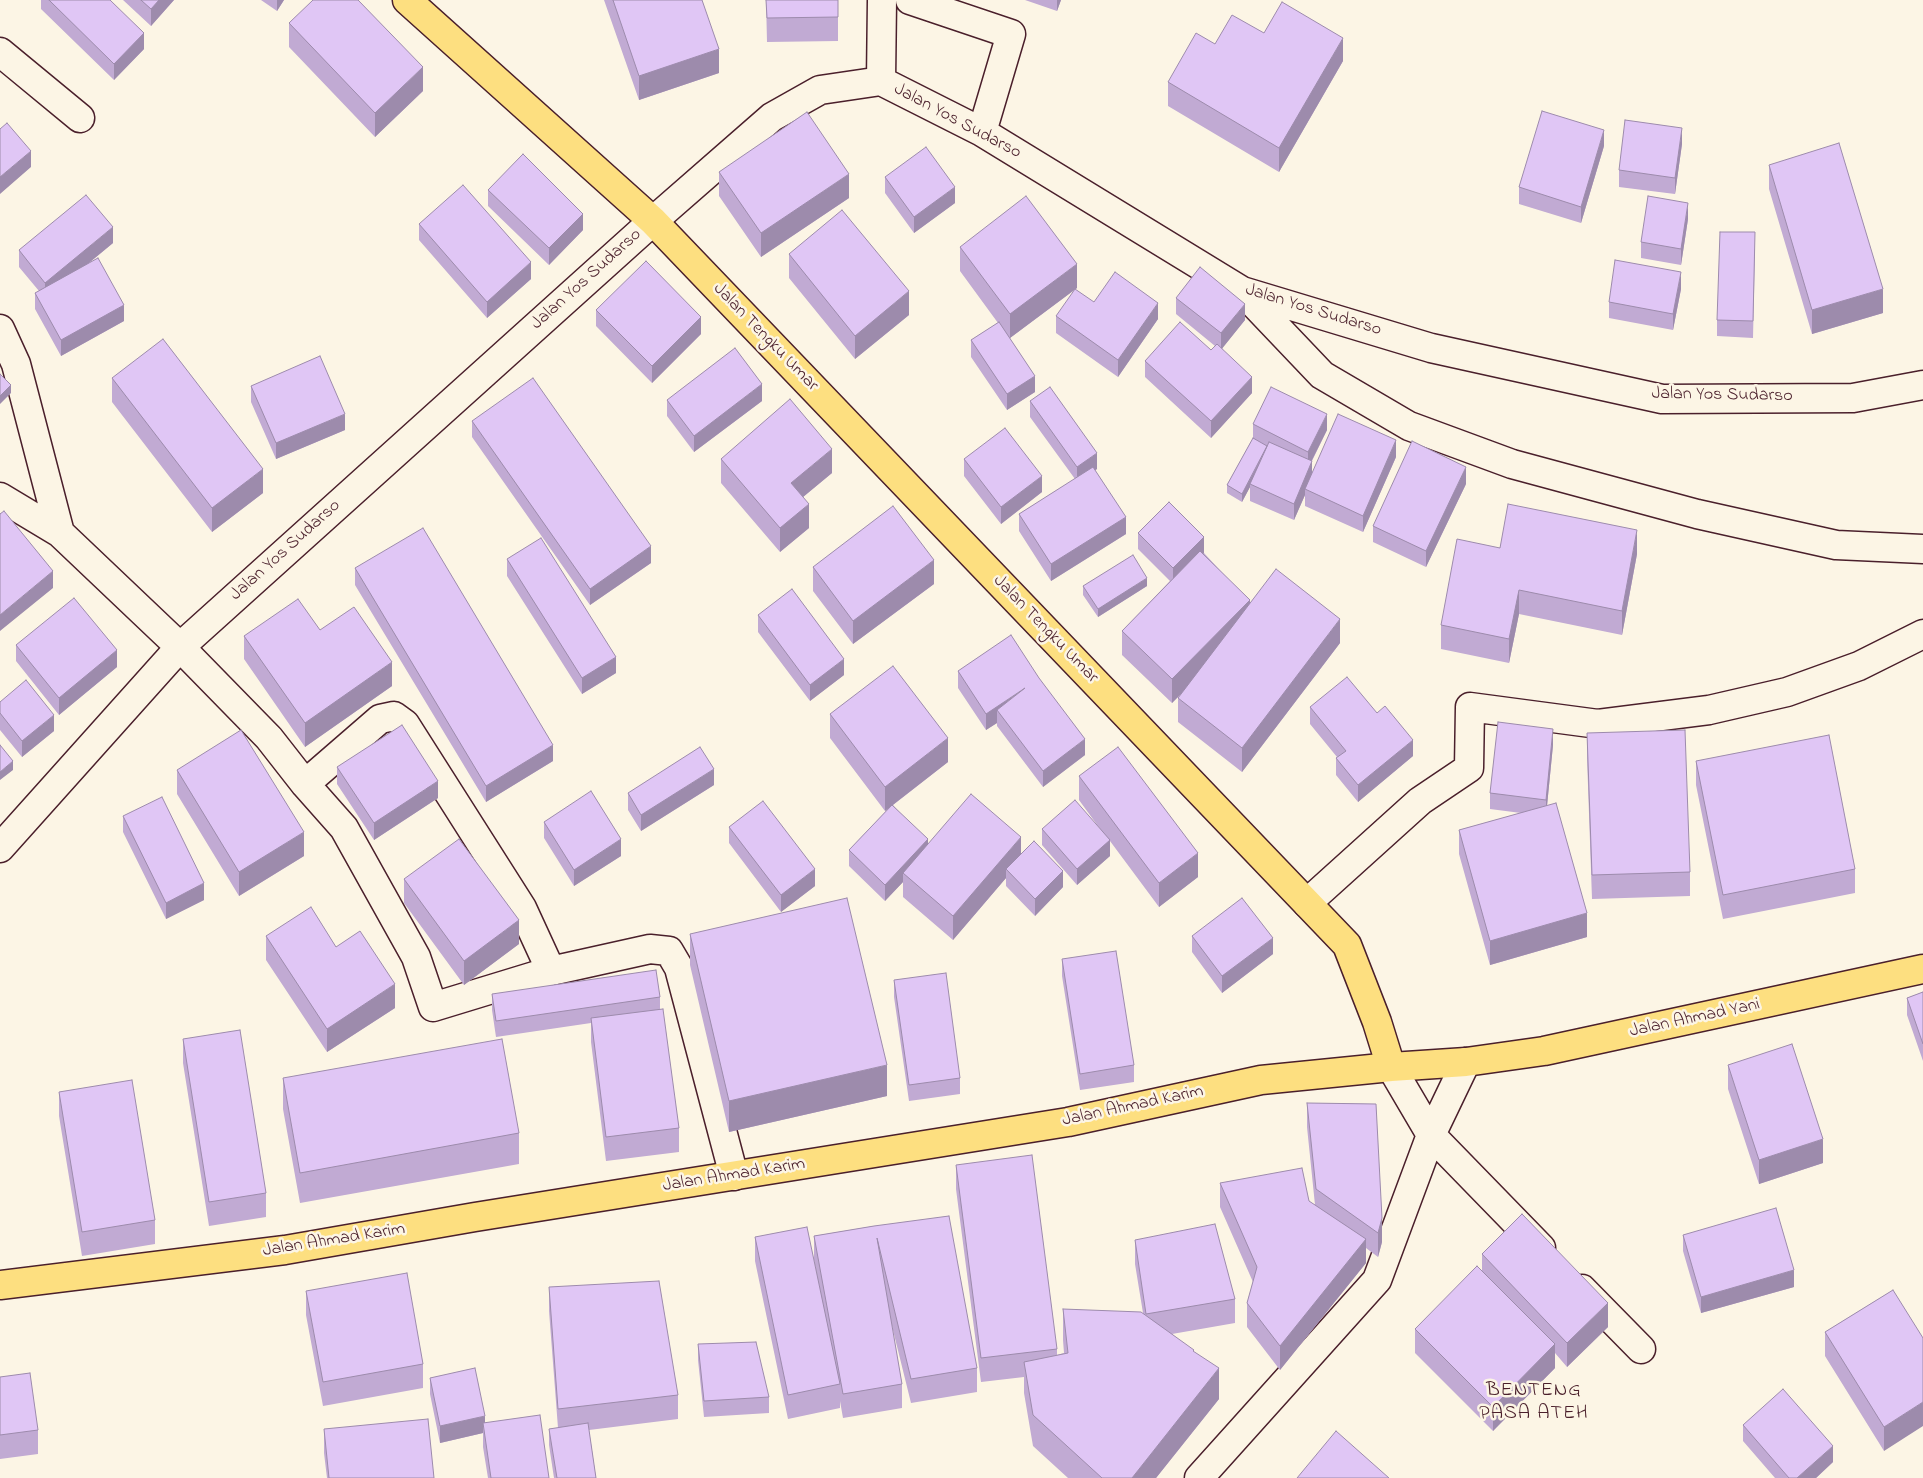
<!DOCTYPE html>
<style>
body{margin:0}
canvas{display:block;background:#fcf5e5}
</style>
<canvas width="1923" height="1478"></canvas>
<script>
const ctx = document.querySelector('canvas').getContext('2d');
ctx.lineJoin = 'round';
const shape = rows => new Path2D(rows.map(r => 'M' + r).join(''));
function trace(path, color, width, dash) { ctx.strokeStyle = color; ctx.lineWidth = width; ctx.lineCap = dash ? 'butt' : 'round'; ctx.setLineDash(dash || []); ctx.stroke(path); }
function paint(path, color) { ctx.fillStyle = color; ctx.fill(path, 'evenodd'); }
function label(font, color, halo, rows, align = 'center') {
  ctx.font = font + ' "Indie Flower",sans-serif'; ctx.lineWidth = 5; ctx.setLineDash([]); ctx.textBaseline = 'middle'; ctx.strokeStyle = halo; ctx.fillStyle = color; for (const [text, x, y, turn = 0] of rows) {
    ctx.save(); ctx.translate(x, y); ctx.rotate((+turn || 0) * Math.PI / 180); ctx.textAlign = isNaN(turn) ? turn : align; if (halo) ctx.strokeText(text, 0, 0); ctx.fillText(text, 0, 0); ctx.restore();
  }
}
const minor = shape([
 [910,0,1011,34,982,132],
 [0,52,80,118],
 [881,81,882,0],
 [1243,292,1322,375,1409,426,1512,464,1697,514,1836,545,1923,549],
 [0,329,16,364,60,533,180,647,269,738,305,784,344,828,416,957,433,1007,551,971,650,949,669,951,679,968,734,1176],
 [0,497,60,533],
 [305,784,380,719,394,716,405,724,522,908,551,971],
 [0,848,180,647,653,221,772,117,820,90,881,81,982,132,1242,291,1431,348,1662,399,1853,398,1923,385],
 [1307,903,1420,801,1469,768,1470,707,1598,724,1709,710,1787,692,1859,666,1923,634],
 [1391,1067,1431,1135,1541,1248],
 [1582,1289,1641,1349],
 [1199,1478,1377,1280,1431,1135,1466,1062]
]);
const major = shape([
 [407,0,653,221,1347,945,1377,1022,1391,1067],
 [0,1285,285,1250,475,1217,1068,1122,1261,1080,1391,1067,1466,1062,1544,1051,1923,969]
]);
const wall = shape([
 [41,0,110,0,144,49,114,80,41,9],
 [123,0,174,0,151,26],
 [261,0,284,0,277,11],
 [604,0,702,0,719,73,639,100],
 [766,0,838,0,838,41,767,42],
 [1025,0,1061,0,1057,11],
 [289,23,423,91,375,137,289,47],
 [1264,33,1343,61,1279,172,1168,106,1168,82,1215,44],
 [1682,144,1675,194,1619,187,1619,170],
 [1604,146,1581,223,1519,204,1519,187],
 [1769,165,1883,313,1812,334,1769,189],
 [719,172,849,198,761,257,719,196],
 [885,177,955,203,914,233,885,193],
 [488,190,583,230,549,265,488,206],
 [1688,219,1681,265,1641,258,1641,242],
 [419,224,531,279,487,318,419,240],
 [113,243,89,263,124,321,61,356,35,309,35,293,39,291,19,267,19,250],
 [960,247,1077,288,1010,338,1035,392,1007,410,971,357,971,340,998,323,960,271],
 [1755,249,1753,338,1717,336,1717,320],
 [789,254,909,315,855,359,789,278],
 [1681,289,1673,330,1609,318,1609,302],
 [1176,298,1245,320,1222,348,1252,393,1211,438,1145,377,1145,361,1211,350,1215,346,1176,314],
 [1094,302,1158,319,1118,377,1056,333,1056,316],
 [596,310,701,334,652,383,596,326],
 [112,378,263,493,212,532,112,402],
 [251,386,345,430,276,459,251,402],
 [667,400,762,401,694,452,667,416],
 [1030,401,1097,469,1095,470,1126,534,1051,581,1019,531,1019,514,1075,479,1030,417],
 [472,421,651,563,590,605,472,437],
 [1253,424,1327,430,1312,461,1312,472,1396,457,1363,532,1305,506,1305,495,1294,520,1250,501,1250,487,1242,502,1227,493,1227,485,1253,438],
 [721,459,832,473,803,497,809,528,780,552,721,483],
 [964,459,1042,492,1001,524,964,476],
 [1466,484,1426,567,1373,542,1373,526],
 [1138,533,1204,553,1250,603,1340,643,1242,772,1178,722,1178,698,1184,691,1172,703,1122,655,1122,631,1170,581,1138,549],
 [1500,548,1637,554,1622,635,1519,614,1509,663,1441,649,1441,625],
 [507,559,616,673,582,694,507,576],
 [813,567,934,584,853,644,813,591],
 [355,568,553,761,486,802,355,585],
 [1083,586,1147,586,1098,617,1083,595],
 [758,615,844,675,810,701,758,632],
 [320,630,392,686,305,747,244,659,244,636],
 [16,645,117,667,59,715,16,661],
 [958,671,1085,755,1043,787,997,726,997,723,986,730,958,688],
 [0,702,54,731,22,757,0,730],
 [1310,707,1413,756,1358,802,1336,775,1336,758,1337,757,1310,724],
 [830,714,948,762,893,805,928,844,1021,855,1063,887,1035,916,1006,886,1006,878,953,940,903,897,903,882,885,901,849,866,849,850,890,807,885,811,830,738],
 [1587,733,1690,872,1690,896,1592,899,1587,757],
 [1553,745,1547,806,1587,937,1490,965,1459,854,1459,830,1521,813,1490,809,1490,793],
 [1696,761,1855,869,1855,893,1723,919,1696,785],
 [337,767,438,798,374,840,337,784],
 [177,770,304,856,239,896,177,794],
 [1079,776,1198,877,1159,907,1110,841,1110,856,1077,885,1042,845,1042,829,1103,833,1079,800],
 [714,785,641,831,628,810,628,793],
 [123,816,204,900,166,919,123,832],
 [544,822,621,856,574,886,544,838],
 [729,827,815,886,781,912,729,843],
 [404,879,519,944,464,985,404,903],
 [690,934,887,1096,729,1132,690,965],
 [266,936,336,947,395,1008,327,1052,266,960],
 [1192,936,1273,954,1222,993,1192,952],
 [1062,959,1134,1065,1134,1082,1080,1090,1062,976],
 [894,980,960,1078,960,1094,909,1101,894,997],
 [1923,992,1923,1061,1907,1015,1907,998],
 [492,994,660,997,660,1010,679,1128,679,1152,606,1161,591,1042,591,1023,496,1037,492,1010],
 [183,1039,266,1193,266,1217,209,1226,183,1063],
 [1728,1065,1823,1163,1759,1184,1728,1089],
 [283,1078,519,1133,519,1164,300,1203,283,1109],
 [59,1092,155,1220,155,1244,82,1256,59,1116],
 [1307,1103,1376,1104,1382,1242,1378,1257,1366,1248,1366,1263,1280,1370,1247,1327,1247,1303,1253,1282,1220,1207,1220,1183,1309,1201,1315,1205,1307,1127],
 [956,1165,1057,1349,1057,1355,1064,1353,1063,1340,1063,1309,1143,1313,1135,1264,1135,1240,1235,1299,1235,1323,1172,1334,1194,1352,1219,1399,1156,1478,1068,1478,1033,1446,1024,1393,1024,1377,981,1382,956,1189],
 [874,1226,977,1368,977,1392,911,1403,890,1318,902,1384,902,1408,843,1418,840,1401,840,1408,788,1419,755,1261,755,1237,817,1276,814,1260,814,1236],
 [1683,1235,1794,1287,1701,1313,1683,1251],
 [1482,1254,1608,1327,1567,1367,1555,1353,1555,1368,1493,1431,1415,1353,1415,1329,1482,1271],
 [549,1287,678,1395,678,1419,589,1430,596,1478,554,1478,549,1445,549,1429,558,1428,549,1311],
 [1893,1290,1884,1451,1825,1356,1825,1332],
 [306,1291,423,1364,423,1388,323,1406,306,1315],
 [698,1344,769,1397,769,1413,704,1417,698,1360],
 [0,1377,38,1430,38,1454,0,1459],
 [430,1378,485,1423,549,1478,488,1478,483,1447,483,1433,440,1443,430,1394],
 [1743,1425,1833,1462,1816,1478,1775,1478,1743,1441],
 [324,1429,434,1478,327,1478,324,1453]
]);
const shadedWall = shape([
 [159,0,174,0,151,26,151,9],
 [277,0,284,0,277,11],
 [1057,0,1061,0,1057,11],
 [144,33,144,49,114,80,114,64],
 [1343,38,1343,61,1279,172,1279,148],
 [719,49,719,73,639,100,639,76],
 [423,67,423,91,375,137,375,113],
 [1682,128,1682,144,1675,194,1675,178],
 [1604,130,1604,146,1581,223,1581,207],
 [31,151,31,167,0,194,0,177],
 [849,174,849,198,761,257,761,233],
 [955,187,955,203,914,233,914,217],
 [1688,203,1688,219,1681,265,1681,249],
 [583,214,583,230,549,265,549,248],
 [113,227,113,243,45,299,45,283],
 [531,262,531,279,487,318,487,302],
 [1077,264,1077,288,1010,338,1010,314],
 [1681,272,1681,289,1673,330,1673,314],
 [1883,289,1883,313,1812,334,1812,310],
 [909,291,909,315,855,359,855,336],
 [1158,303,1158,319,1118,377,1118,360],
 [1245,304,1245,320,1221,350,1221,333],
 [124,305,124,321,61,356,61,340],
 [701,317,701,334,652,383,652,366],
 [1035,376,1035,392,1007,410,1007,394],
 [1252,377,1252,393,1211,438,1211,421],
 [762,384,762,401,694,452,694,436],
 [11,385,11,393,0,404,0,396],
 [345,414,345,430,276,459,276,443],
 [1327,414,1327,430,1308,468,1308,452],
 [1396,440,1396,457,1363,532,1363,516],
 [1268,446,1250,484,1250,487,1242,502,1242,494],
 [832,449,832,473,791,507,791,483],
 [1097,453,1097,469,1077,483,1077,467],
 [1312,461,1312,477,1305,489,1305,495,1294,520,1294,504],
 [1466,467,1466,484,1426,567,1426,551],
 [263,469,263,493,212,532,212,508],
 [1042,476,1042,492,1001,524,1001,507],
 [809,504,809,528,780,552,780,528],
 [1126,517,1126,534,1051,581,1051,564],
 [1637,530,1637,554,1622,635,1622,611],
 [1204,537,1204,553,1173,584,1173,568],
 [651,546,651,563,590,605,590,589],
 [934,560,934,584,853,644,853,621],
 [53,571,53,588,0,631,0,615],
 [1147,578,1147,586,1098,617,1098,609],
 [1519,590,1519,614,1509,663,1509,639],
 [1250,600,1250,624,1172,703,1172,679],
 [1340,619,1340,643,1242,772,1242,748],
 [117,650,117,667,59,715,59,698],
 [616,657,616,673,582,694,582,678],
 [844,659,844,675,810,701,810,685],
 [392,662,392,686,305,747,305,723],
 [1025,688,997,710,997,723,986,730,986,714],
 [54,715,54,731,22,757,22,741],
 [1553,729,1553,745,1546,816,1546,800],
 [948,738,948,762,885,811,885,787],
 [1085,739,1085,755,1043,787,1043,771],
 [1413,740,1413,756,1358,802,1358,785],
 [553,745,553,761,486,802,486,786],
 [13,761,13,770,0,780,0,772],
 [714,769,714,785,641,831,641,815],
 [438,781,438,798,374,840,374,823],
 [304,832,304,856,239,896,239,872],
 [1021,837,1021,861,1006,869,1006,878,953,940,953,916],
 [621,839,621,856,574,886,574,870],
 [928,839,928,855,903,873,903,882,885,901,885,885],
 [1110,840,1110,856,1077,885,1077,869],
 [1198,853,1198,877,1159,907,1159,883],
 [815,869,815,886,781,912,781,895],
 [1063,871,1063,887,1035,916,1035,899],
 [204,883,204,900,166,919,166,903],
 [1587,913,1587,937,1490,965,1490,941],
 [519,920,519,944,464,985,464,961],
 [1273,938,1273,954,1222,993,1222,976],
 [395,984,395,1008,327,1052,327,1029],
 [887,1065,887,1096,729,1132,729,1101],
 [1823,1139,1823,1163,1759,1184,1759,1160],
 [1382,1218,1382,1242,1378,1257,1378,1233],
 [1366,1239,1366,1263,1280,1370,1280,1346],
 [1794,1270,1794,1287,1701,1313,1701,1297],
 [1608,1303,1608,1327,1567,1367,1567,1343],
 [1555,1344,1555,1368,1493,1431,1493,1407],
 [1219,1368,1219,1399,1156,1478,1132,1478],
 [1923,1402,1923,1426,1884,1451,1884,1427],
 [485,1416,485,1433,483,1423,483,1433,440,1443,440,1426],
 [1833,1446,1833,1462,1816,1478,1797,1478]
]);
const building = shape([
 [49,0,110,0,144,33,114,64,49,0],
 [141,0,159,0,151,9,141,0],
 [313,0,358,0,423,67,375,113,289,23,313,0],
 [613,0,702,0,719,49,639,76,613,0],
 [766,0,838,0,838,17,767,18,766,0],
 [1282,2,1343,38,1279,148,1168,82,1196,33,1215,44,1232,15,1264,33,1282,2],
 [1542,111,1604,130,1581,207,1519,187,1542,111],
 [807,112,849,174,761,233,719,172,807,112],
 [1625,120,1682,128,1675,178,1619,170,1625,120],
 [7,123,31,151,0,177,0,129,7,123],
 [1839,143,1883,289,1812,310,1769,165,1839,143],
 [926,147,955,187,914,217,885,177,926,147],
 [523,154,583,214,549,248,488,190,523,154],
 [463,185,531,262,487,302,419,224,463,185],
 [86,195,113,227,45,283,19,250,86,195],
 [1026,196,1077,264,1010,314,960,247,1026,196],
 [1648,196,1688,203,1681,249,1641,242,1648,196],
 [842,210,909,291,855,336,789,254,842,210],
 [1720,232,1755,232,1753,321,1717,320,1720,232],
 [98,258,124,305,61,340,35,293,98,258],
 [1615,260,1681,272,1673,314,1609,302,1615,260],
 [646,261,701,317,652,366,596,310,646,261],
 [1200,267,1245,304,1221,333,1176,298,1200,267],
 [1115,272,1158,303,1118,360,1056,316,1075,289,1094,302,1115,272],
 [999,322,1035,376,1007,394,971,340,999,322],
 [1180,322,1211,350,1217,344,1252,377,1211,421,1145,361,1180,322],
 [163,339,263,469,212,508,112,378,163,339],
 [735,348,762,384,694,436,667,400,735,348],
 [320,356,345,414,276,443,251,386,320,356],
 [0,374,11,385,0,396,0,374],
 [533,378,651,546,590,589,472,421,533,378],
 [1050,387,1097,453,1077,467,1030,401,1050,387],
 [1271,387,1327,414,1308,452,1253,424,1271,387],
 [790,399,832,449,791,483,809,504,780,528,721,459,790,399],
 [1338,414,1396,440,1363,516,1305,489,1338,414],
 [1005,428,1042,476,1001,507,964,459,1005,428],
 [1253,438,1267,446,1242,494,1227,485,1253,438],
 [1412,441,1466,467,1426,551,1373,526,1412,441],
 [1269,442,1312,461,1294,504,1250,484,1269,442],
 [1093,467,1126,517,1051,564,1019,514,1093,467],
 [1169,502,1204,537,1173,568,1138,533,1169,502],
 [1508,504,1637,530,1622,611,1519,590,1509,639,1441,625,1457,539,1500,548,1508,504],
 [893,506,934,560,853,621,813,567,893,506],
 [4,511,53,571,0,615,0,514,4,511],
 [423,528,553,745,486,786,355,568,423,528],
 [541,538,616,657,582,678,507,559,541,538],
 [1200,551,1250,600,1172,679,1122,631,1200,551],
 [1133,555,1147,578,1098,609,1083,586,1133,555],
 [1276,569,1340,619,1242,748,1178,698,1276,569],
 [792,589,844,659,810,685,758,615,792,589],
 [74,598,117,650,59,698,16,645,74,598],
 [298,599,320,630,354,607,392,662,305,723,244,636,298,599],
 [1011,635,1039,678,1085,739,1043,771,997,710,1025,688,986,714,958,671,1011,635],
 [893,666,948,738,885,787,830,714,893,666],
 [1347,677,1377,713,1385,706,1413,740,1358,785,1336,758,1346,751,1310,707,1347,677],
 [26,680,54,715,22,741,0,713,0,702,26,680],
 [1498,722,1553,729,1546,800,1490,793,1498,722],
 [402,725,438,781,374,823,337,767,402,725],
 [241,730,304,832,239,872,177,770,241,730],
 [1685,730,1690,872,1592,875,1587,733,1685,730],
 [1829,735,1855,869,1723,895,1696,761,1829,735],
 [0,745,13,761,0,772,0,745],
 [700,747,714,769,641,815,628,793,700,747],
 [1118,747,1198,853,1159,883,1079,776,1118,747],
 [591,791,621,839,574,870,544,822,591,791],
 [971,794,1021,837,953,916,903,873,971,794],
 [162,797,204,883,166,903,123,816,162,797],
 [1075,800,1110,840,1077,869,1042,829,1075,800],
 [763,801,815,869,781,895,729,827,763,801],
 [1556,803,1587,913,1490,941,1459,830,1556,803],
 [892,805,928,839,885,885,849,850,892,805],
 [459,839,519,920,464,961,404,879,459,839],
 [1034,841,1063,871,1035,899,1006,869,1034,841],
 [847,898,887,1065,729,1101,690,934,847,898],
 [1242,898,1273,938,1222,976,1192,936,1242,898],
 [311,907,336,947,360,931,395,984,327,1029,266,936,311,907],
 [1116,951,1134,1065,1080,1074,1062,959,1116,951],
 [656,970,660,997,496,1021,492,994,656,970],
 [946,973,960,1078,909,1085,894,980,946,973],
 [1923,992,1923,1044,1907,998,1923,992],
 [663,1009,679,1128,606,1137,591,1018,663,1009],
 [240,1030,266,1193,209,1202,183,1039,240,1030],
 [502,1039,519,1133,300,1173,283,1078,502,1039],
 [1792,1044,1823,1139,1759,1160,1728,1065,1792,1044],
 [132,1080,155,1220,82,1232,59,1092,132,1080],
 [1307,1103,1376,1104,1382,1218,1378,1233,1316,1189,1307,1103],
 [1032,1155,1057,1349,981,1358,956,1165,1032,1155],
 [1302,1168,1309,1201,1366,1239,1280,1346,1247,1303,1257,1267,1220,1183,1302,1168],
 [1776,1208,1794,1270,1701,1297,1683,1235,1776,1208],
 [1522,1214,1608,1303,1567,1343,1482,1254,1522,1214],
 [949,1216,977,1368,911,1379,877,1238,902,1384,843,1394,814,1236,874,1226,949,1216],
 [1215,1224,1235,1299,1146,1314,1135,1240,1215,1224],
 [807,1227,840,1384,788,1395,755,1237,807,1227],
 [1477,1266,1555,1344,1493,1407,1415,1329,1477,1266],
 [407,1273,423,1364,323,1382,306,1291,407,1273],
 [659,1281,678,1395,558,1409,549,1287,659,1281],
 [1893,1290,1923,1338,1923,1402,1884,1427,1825,1332,1893,1290],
 [1063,1309,1141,1312,1194,1350,1193,1351,1219,1368,1132,1478,1102,1478,1033,1415,1024,1362,1068,1353,1063,1309],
 [756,1342,769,1397,704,1401,698,1344,756,1342],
 [475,1368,485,1416,440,1426,430,1378,475,1368],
 [30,1373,38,1430,0,1435,0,1377,30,1373],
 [1783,1389,1833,1446,1797,1478,1789,1478,1743,1425,1783,1389],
 [540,1415,549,1478,491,1478,483,1423,540,1415],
 [428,1419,434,1478,329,1478,324,1429,428,1419],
 [588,1423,596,1478,557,1478,549,1429,588,1423],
 [1336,1431,1389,1478,1297,1478,1336,1431]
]);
const streetNames = [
 ["Jalan Yos Sudarso",957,122,28],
 ["Jalan Yos Sudarso",587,280,-42],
 ["Jalan Yos Sudarso",1313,311,17],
 ["Jalan Tengku Umar",765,338,46],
 ["Jalan Yos Sudarso",1722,396,1],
 ["Jalan Yos Sudarso",286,551,-42],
 ["Jalan Tengku Umar",1045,630,46],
 ["Jalan Ahmad Yani",1695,1019,-12],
 ["Jalan Ahmad Karim",1133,1107,-12],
 ["Jalan Ahmad Karim",734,1176,-9],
 ["Jalan Ahmad Karim",334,1241,-9]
];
const quarterNames = [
 ["BENTENG",1534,1392],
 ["PASA ATEH",1534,1415]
];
trace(minor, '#4a1f2b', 31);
trace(major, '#4a1f2b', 31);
trace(minor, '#fcf5e5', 28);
trace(major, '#fddf80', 28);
paint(wall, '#c1aad3');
paint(shadedWall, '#9d8bac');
paint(building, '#e0c6f5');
trace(building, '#9d8bac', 1);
label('18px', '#4a1f2b', '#fcf5e5', streetNames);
ctx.letterSpacing = '1px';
label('20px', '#4a1f2b', '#fcf5e5', quarterNames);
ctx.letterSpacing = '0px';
</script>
